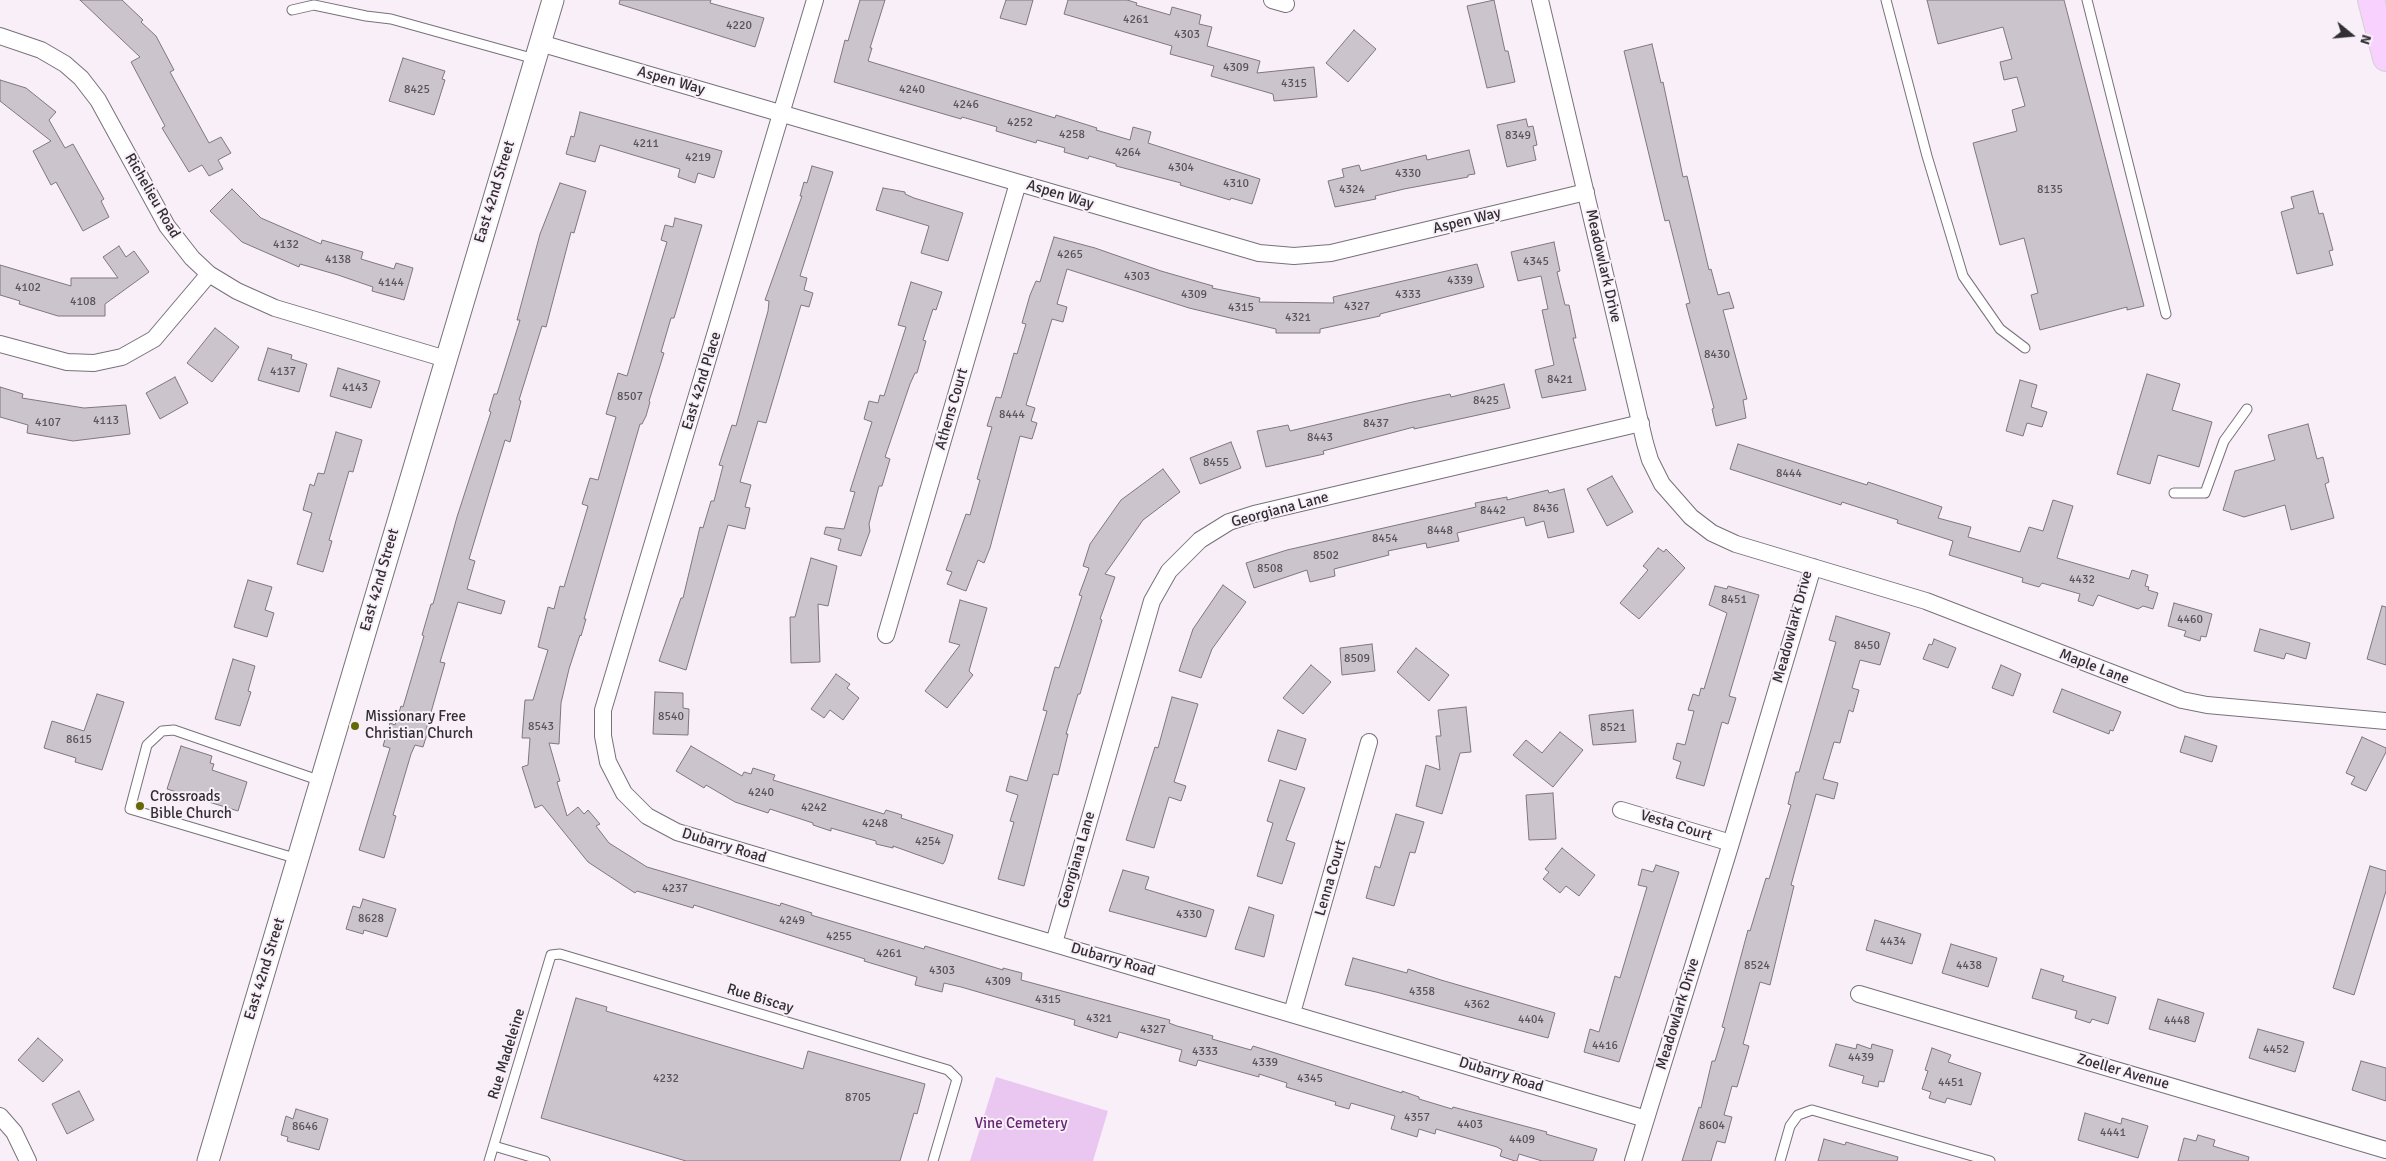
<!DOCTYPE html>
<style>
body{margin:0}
#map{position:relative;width:2386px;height:1161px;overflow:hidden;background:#f8eff9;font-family:Signika,sans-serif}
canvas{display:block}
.north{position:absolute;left:2326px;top:10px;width:50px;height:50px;-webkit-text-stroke:4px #f8eff9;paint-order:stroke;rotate:107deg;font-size:14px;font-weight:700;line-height:20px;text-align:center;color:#322f32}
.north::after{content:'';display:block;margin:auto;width:18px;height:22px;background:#322f32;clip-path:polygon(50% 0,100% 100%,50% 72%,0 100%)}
</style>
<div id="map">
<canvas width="2386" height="1161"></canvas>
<div class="north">N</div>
</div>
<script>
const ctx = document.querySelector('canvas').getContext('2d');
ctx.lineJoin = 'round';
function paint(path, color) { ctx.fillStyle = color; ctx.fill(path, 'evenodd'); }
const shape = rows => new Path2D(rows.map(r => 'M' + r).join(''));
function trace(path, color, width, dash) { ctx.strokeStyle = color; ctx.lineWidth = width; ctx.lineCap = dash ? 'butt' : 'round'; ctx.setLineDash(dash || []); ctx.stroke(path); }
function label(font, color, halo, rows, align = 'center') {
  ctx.font = font + ' Signika,sans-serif'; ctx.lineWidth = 4; ctx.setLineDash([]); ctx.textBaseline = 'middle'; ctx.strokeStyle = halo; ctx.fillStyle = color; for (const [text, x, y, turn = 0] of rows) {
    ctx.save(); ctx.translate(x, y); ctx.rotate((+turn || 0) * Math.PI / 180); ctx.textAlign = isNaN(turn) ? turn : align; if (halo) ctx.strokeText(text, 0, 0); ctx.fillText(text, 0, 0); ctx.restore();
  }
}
const green = shape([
 [996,1077,1108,1111,1093,1161,970,1161]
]);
const building = shape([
 [80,0,122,0,143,20,141,22,156,36,174,70,170,72,209,143,221,137,231,153,218,160,223,169,209,176,202,165,189,172,162,128,165,126,131,62,140,57,80,0],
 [620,0,711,0,710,3,764,18,755,47,619,4,620,0],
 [860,0,885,0,870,48,872,48,868,61,1055,118,1056,115,1097,128,1096,130,1130,140,1133,127,1151,132,1148,143,1260,179,1252,204,1231,198,1230,200,1180,185,1181,183,1116,166,1116,164,1089,156,1088,159,1064,152,1065,148,1037,140,1036,143,996,131,997,127,962,117,961,119,834,82,845,40,848,41,860,0],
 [1006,0,1033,0,1026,25,1000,18,1006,0],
 [1068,0,1127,0,1137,3,1136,5,1170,15,1172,7,1201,15,1199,24,1212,27,1207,46,1260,61,1257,73,1314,67,1317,97,1274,101,1273,94,1211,76,1214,66,1170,54,1172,46,1064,14,1068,0],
 [1494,0,1505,51,1508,51,1515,82,1487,88,1467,6,1494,0],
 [1927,0,2064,0,2144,306,2127,310,2127,307,2040,330,2031,295,2038,293,2024,238,2000,245,1973,143,2017,131,2012,110,2025,106,2017,77,2004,80,2000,62,2012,59,2003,27,1938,44,1927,0],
 [1354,30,1376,49,1348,82,1326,63,1354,30],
 [1652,44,1661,83,1663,82,1683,177,1687,176,1709,270,1711,269,1718,295,1729,292,1734,308,1723,310,1747,399,1743,400,1746,418,1716,426,1712,409,1714,408,1686,304,1690,303,1669,220,1665,221,1624,51,1652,44],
 [403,58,445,71,442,79,445,80,434,115,389,101,403,58],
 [0,80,26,88,56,112,49,120,65,148,73,144,104,199,101,201,109,217,83,231,56,182,51,185,33,151,51,141,0,101,0,80],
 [580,112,722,151,714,178,698,173,695,183,678,177,680,169,600,145,595,162,566,154,571,136,574,137,580,112],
 [1526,119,1528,127,1533,126,1537,145,1533,146,1536,160,1507,167,1497,125,1526,119],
 [1469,150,1475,174,1468,175,1468,177,1404,189,1375,196,1376,199,1335,207,1328,181,1344,177,1342,169,1359,165,1361,171,1426,155,1427,160,1469,150],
 [812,166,833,172,800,276,807,278,804,290,813,293,809,307,801,305,766,423,758,421,740,482,751,485,745,507,750,508,745,529,728,525,686,670,659,661,681,598,683,598,700,527,703,528,711,501,714,501,723,466,719,465,732,425,736,426,768,311,769,301,765,300,802,196,800,196,804,182,807,183,812,166],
 [560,183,586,191,574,233,571,232,546,327,542,326,519,400,521,401,510,442,505,440,469,559,475,561,467,589,505,601,501,614,458,602,440,662,445,663,426,730,428,731,423,747,415,745,411,754,393,815,396,816,384,858,359,850,390,748,383,746,390,723,395,725,401,706,403,707,424,636,422,635,431,604,433,604,457,517,491,412,489,411,494,394,497,394,520,320,517,320,540,234,560,183],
 [883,188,905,192,905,194,914,198,963,213,948,261,921,253,929,226,876,210,883,188],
 [232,189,261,218,321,244,322,240,363,252,361,259,394,269,396,263,413,268,404,300,372,291,373,287,338,275,300,264,299,267,242,242,210,211,232,189],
 [2313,191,2319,214,2323,213,2333,250,2329,251,2333,265,2297,274,2281,212,2294,208,2291,197,2313,191],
 [675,218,702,225,674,318,671,318,661,352,664,353,649,401,650,402,646,416,642,424,640,424,584,619,586,619,581,636,580,635,569,669,561,703,559,744,549,743,560,781,557,782,567,816,578,807,584,814,588,810,600,824,596,826,609,843,647,867,780,906,781,903,812,913,811,915,924,949,925,946,1003,970,1003,968,1022,973,1021,980,1170,1020,1169,1023,1177,1026,1213,1036,1212,1039,1251,1050,1253,1046,1402,1093,1402,1091,1419,1097,1419,1099,1452,1109,1453,1107,1547,1132,1546,1134,1597,1149,1593,1161,1542,1161,1519,1154,1517,1161,1515,1161,1500,1156,1502,1150,1497,1147,1436,1129,1435,1134,1419,1129,1417,1137,1391,1129,1395,1116,1351,1103,1349,1109,1335,1105,1336,1102,1286,1087,1287,1083,1259,1074,1259,1077,1198,1060,1196,1066,1179,1061,1182,1050,1119,1032,1117,1038,1074,1025,1075,1020,961,987,944,983,942,992,915,985,917,977,864,961,865,959,694,905,693,908,637,891,635,893,588,862,542,805,535,808,522,767,528,765,530,738,522,738,525,700,533,700,548,650,538,647,548,607,554,609,560,586,564,587,588,506,582,504,590,478,598,480,616,417,606,414,618,373,627,376,667,242,661,240,665,225,673,227,675,218],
 [1054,237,1095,248,1161,271,1213,286,1212,288,1260,298,1259,302,1334,303,1333,297,1477,264,1484,287,1380,314,1380,316,1320,329,1320,333,1276,333,1276,329,1189,308,1067,269,1057,304,1067,307,1063,322,1052,319,1026,405,1035,408,1031,421,1037,423,1032,439,1020,436,990,548,984,563,978,560,966,591,947,584,952,572,946,570,966,514,970,515,980,480,977,479,992,427,987,426,996,397,1001,398,1014,353,1017,354,1026,324,1022,323,1030,295,1036,281,1040,282,1054,237],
 [1554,242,1560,271,1557,272,1565,305,1569,305,1576,338,1573,338,1586,390,1542,398,1535,370,1554,365,1542,310,1548,309,1541,276,1518,281,1511,252,1554,242],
 [119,246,126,257,134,251,149,272,105,304,105,316,58,316,19,304,20,301,0,295,0,265,71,286,71,278,118,278,103,257,119,246],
 [911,282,942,292,936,310,933,309,923,340,926,341,917,373,915,373,910,384,885,457,890,459,882,486,879,486,869,524,870,531,861,556,838,550,841,539,824,534,826,527,844,529,855,492,850,491,872,422,864,419,869,401,878,403,880,395,884,396,906,327,898,325,911,282],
 [215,328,239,347,212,382,187,363,215,328],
 [268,348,292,355,291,359,307,364,299,392,258,380,268,348],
 [338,368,380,381,371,408,330,396,338,368],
 [2147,374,2180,384,2172,410,2212,422,2199,467,2158,455,2150,484,2117,474,2147,374],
 [175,377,188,403,160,419,146,393,175,377],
 [2020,380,2037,385,2031,407,2047,412,2042,427,2027,423,2023,436,2006,431,2020,380],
 [1504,384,1510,408,1414,429,1414,427,1323,451,1324,454,1266,467,1257,431,1288,425,1290,431,1408,403,1450,394,1451,397,1504,384],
 [0,387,23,394,22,398,84,408,126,405,130,434,73,441,27,433,28,425,0,417,0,387],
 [2308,424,2317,459,2323,457,2329,482,2325,484,2334,518,2291,530,2285,505,2244,517,2223,510,2235,471,2275,460,2268,435,2308,424],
 [336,432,362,440,353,472,349,471,329,540,332,541,323,572,297,564,312,513,303,510,310,484,314,486,318,473,324,474,336,432],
 [1231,442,1241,468,1200,484,1190,458,1231,442],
 [1738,444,1867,485,1868,482,1942,507,1938,518,1971,527,1968,537,2020,552,2029,527,2043,531,2053,500,2073,506,2057,558,2129,579,2132,570,2148,575,2145,586,2149,587,2148,590,2158,593,2153,609,2143,606,2138,609,2098,595,2093,606,2078,601,2080,594,2042,583,2039,587,2022,582,2023,578,1949,555,1953,541,1897,523,1898,520,1842,502,1841,505,1730,469,1738,444],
 [1163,469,1180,492,1143,520,1105,574,1115,577,1100,619,1102,620,1080,694,1078,694,1066,734,1068,734,1058,775,1053,774,1024,886,998,879,1014,822,1010,821,1018,795,1006,791,1010,776,1027,781,1047,711,1043,710,1055,667,1059,668,1082,596,1079,595,1089,568,1083,566,1090,544,1121,500,1163,469],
 [1612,476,1633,512,1607,526,1587,489,1612,476],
 [1564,489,1574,532,1548,538,1544,521,1526,526,1524,517,1457,533,1459,541,1427,548,1426,543,1388,551,1389,555,1334,569,1335,576,1310,582,1307,570,1254,588,1246,563,1287,550,1476,507,1475,503,1507,497,1507,500,1548,490,1549,493,1564,489],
 [1658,548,1664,552,1666,549,1685,568,1639,619,1620,603,1648,570,1643,566,1658,548],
 [811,558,837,566,828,606,818,604,820,662,791,663,790,617,795,617,811,558],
 [248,580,272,587,265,610,274,613,267,637,234,627,248,580],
 [1223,585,1246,602,1212,649,1201,678,1179,671,1193,629,1223,585],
 [1715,586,1727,589,1728,586,1759,595,1729,696,1736,698,1728,724,1722,722,1704,786,1676,778,1681,762,1673,759,1677,743,1685,745,1694,711,1688,710,1693,694,1699,696,1701,688,1704,689,1727,613,1709,605,1715,586],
 [960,600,987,608,969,671,973,675,947,708,925,691,960,645,949,642,960,600],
 [2174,603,2212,614,2206,637,2201,636,2200,641,2184,636,2186,631,2168,626,2174,603],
 [2382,606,2386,607,2386,665,2367,659,2382,606],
 [1836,616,1890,633,1880,665,1860,660,1852,688,1859,690,1853,712,1849,710,1840,743,1834,742,1823,779,1838,783,1834,799,1816,794,1791,885,1794,886,1770,985,1760,982,1743,1044,1749,1046,1737,1087,1732,1086,1724,1115,1732,1117,1725,1143,1717,1141,1711,1161,1682,1161,1699,1107,1701,1108,1712,1061,1715,1061,1725,1028,1722,1027,1748,930,1750,931,1766,878,1769,879,1791,805,1788,804,1796,772,1799,772,1836,642,1829,640,1836,616],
 [2260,629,2310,643,2306,659,2286,653,2284,659,2254,651,2260,629],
 [1934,639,1956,648,1948,668,1923,659,1929,644,1932,645,1934,639],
 [1372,644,1375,671,1342,675,1340,648,1372,644],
 [1416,648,1449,675,1429,701,1397,672,1416,648],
 [233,659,255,666,248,691,251,692,240,726,215,719,233,659],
 [1311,665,1331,682,1303,714,1283,698,1311,665],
 [2001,665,2021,674,2013,696,1992,688,2001,665],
 [836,674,850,684,847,688,859,698,843,720,830,710,824,718,811,709,836,674],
 [2062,689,2121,712,2113,731,2110,730,2109,734,2053,712,2062,689],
 [655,692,683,693,683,708,689,709,688,735,653,734,655,692],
 [97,694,124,702,102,770,75,762,76,758,44,748,52,721,84,731,97,694],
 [1172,697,1198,704,1174,782,1186,786,1181,801,1169,797,1154,848,1126,840,1155,747,1158,748,1172,697],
 [1466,707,1471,752,1460,753,1442,814,1416,806,1426,765,1440,770,1436,736,1441,736,1438,710,1466,707],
 [1633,710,1636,742,1593,745,1589,715,1633,710],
 [1278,730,1306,739,1296,770,1268,761,1278,730],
 [1560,732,1583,750,1553,787,1513,755,1526,740,1542,753,1560,732],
 [2185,736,2217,746,2212,762,2180,752,2185,736],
 [2362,737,2386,748,2386,752,2366,791,2351,784,2355,777,2346,773,2362,737],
 [181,746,212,756,210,763,214,764,212,770,247,782,238,811,167,789,181,746],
 [691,746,742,776,744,772,751,774,753,768,775,775,773,780,884,814,886,810,902,815,901,818,953,835,945,861,943,864,893,846,893,848,876,844,876,841,831,828,831,831,813,825,813,823,770,809,768,813,735,802,706,785,704,788,676,771,691,746],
 [1280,780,1305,788,1286,840,1295,843,1282,884,1257,876,1273,823,1267,821,1280,780],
 [1553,793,1556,839,1529,840,1526,795,1553,793],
 [1396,814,1424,822,1415,853,1410,852,1394,906,1366,898,1375,866,1380,868,1396,814],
 [1562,848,1595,875,1579,896,1566,886,1560,893,1543,879,1549,872,1545,869,1562,848],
 [1656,865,1679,872,1619,1062,1584,1052,1590,1029,1599,1032,1615,976,1620,978,1647,887,1638,885,1642,869,1653,872,1656,865],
 [2370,866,2386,871,2386,891,2354,995,2333,988,2370,866],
 [1123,870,1149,877,1145,889,1214,910,1206,937,1109,911,1123,870],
 [363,899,396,909,387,937,364,930,363,934,346,929,353,906,360,908,363,899],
 [1249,907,1274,915,1264,957,1235,949,1249,907],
 [1875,920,1921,934,1912,964,1866,950,1875,920],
 [1951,944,1997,958,1988,987,1942,973,1951,944],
 [1353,958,1407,973,1408,969,1441,980,1555,1013,1548,1038,1376,992,1345,985,1353,958],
 [2041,969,2064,976,2062,981,2116,997,2108,1024,2092,1019,2090,1023,2075,1018,2077,1011,2032,998,2041,969],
 [576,998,607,1007,606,1011,803,1069,808,1051,925,1084,917,1114,914,1113,900,1161,686,1161,541,1118,576,998],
 [2158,999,2204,1013,2195,1042,2149,1029,2158,999],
 [2258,1029,2304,1042,2295,1072,2249,1058,2258,1029],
 [38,1038,63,1060,43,1082,18,1060,38,1038],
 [1836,1044,1856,1049,1857,1044,1871,1049,1872,1044,1893,1050,1884,1082,1879,1081,1878,1087,1862,1083,1864,1076,1829,1066,1836,1044],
 [1932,1048,1951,1055,1948,1062,1981,1073,1971,1105,1947,1098,1945,1103,1929,1098,1931,1092,1922,1089,1928,1071,1925,1070,1932,1048],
 [2361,1061,2386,1068,2386,1101,2352,1090,2361,1061],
 [79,1091,94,1120,67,1134,52,1104,79,1091],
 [296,1109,328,1119,319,1150,287,1141,288,1137,281,1135,286,1116,293,1119,296,1109],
 [2085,1113,2121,1124,2122,1118,2148,1126,2138,1158,2078,1140,2085,1113],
 [2198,1135,2215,1140,2213,1146,2249,1157,2248,1161,2178,1161,2184,1138,2196,1141,2198,1135],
 [1824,1139,1845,1145,1846,1142,1898,1157,1897,1161,1818,1161,1824,1139]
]);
const service = shape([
 [1886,0,1927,156,1963,276,2000,329,2025,348],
 [2087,0,2166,314],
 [292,10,314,5,366,16,391,19,535,59],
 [2174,493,2205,493,2224,441,2247,409],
 [298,859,130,809,147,745,162,731,174,730,321,781],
 [494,1146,545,1161],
 [489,1161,551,955,560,954,948,1070,957,1079,933,1161],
 [1780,1161,1790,1126,1798,1115,1812,1110,1990,1161]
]);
const minor = shape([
 [815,0,603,710,603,736,608,762,624,793,647,816,677,832,1646,1119],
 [1272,0,1286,4],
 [1540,0,1645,443,1650,460,1662,484,1691,517,1712,533,1736,544,1926,601,2182,700,2207,705,2386,721],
 [0,36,41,50,65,64,81,78,98,100,167,226,192,258,209,274,237,291,275,308,446,359],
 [540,43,1259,253,1294,256,1331,253,1586,192],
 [0,344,67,362,94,363,122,357,154,339,209,274],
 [886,635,1018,183],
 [1621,810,1731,843],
 [1054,943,1152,601,1169,571,1200,540,1229,522,1254,514,1641,423],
 [1859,994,2386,1150],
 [1292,1013,1369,742],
 [0,1116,14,1132,28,1161],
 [1633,1161,1731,843,1813,567]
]);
const tertiary = shape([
 [208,1161,553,0]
]);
const primary = shape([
 [2371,0,2386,58]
]);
const markers = [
 [355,726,5,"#656805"],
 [140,806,5,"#656805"]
];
const numberNames = [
 ["4261",1136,20],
 ["4220",739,26],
 ["4303",1187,35],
 ["4309",1236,68],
 ["4315",1294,84],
 ["8425",417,90],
 ["4240",912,90],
 ["4246",966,105],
 ["4252",1020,123],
 ["4258",1072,135],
 ["8349",1518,136],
 ["4211",646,144],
 ["4264",1128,153],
 ["4219",698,158],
 ["4304",1181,168],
 ["4330",1408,174],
 ["4310",1236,184],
 ["4324",1352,190],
 ["8135",2050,190],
 ["4132",286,245],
 ["4265",1070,255],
 ["4138",338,260],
 ["4345",1536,262],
 ["4303",1137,277],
 ["4339",1460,281],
 ["4144",391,283],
 ["4102",28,288],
 ["4309",1194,295],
 ["4333",1408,295],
 ["4108",83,302],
 ["4327",1357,307],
 ["4315",1241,308],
 ["4321",1298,318],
 ["8430",1717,355],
 ["4137",283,372],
 ["8421",1560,380],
 ["4143",355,388],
 ["8507",630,397],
 ["8425",1486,401],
 ["8444",1012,415],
 ["4113",106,421],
 ["4107",48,423],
 ["8437",1376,424],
 ["8443",1320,438],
 ["8455",1216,463],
 ["8444",1789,474],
 ["8436",1546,509],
 ["8442",1493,511],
 ["8448",1440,531],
 ["8454",1385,539],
 ["8502",1326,556],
 ["8508",1270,569],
 ["4432",2082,580],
 ["8451",1734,600],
 ["4460",2190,620],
 ["8450",1867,646],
 ["8509",1357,659],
 ["8540",671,717],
 ["8543",541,727],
 ["8521",1613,728],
 ["8615",79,740],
 ["4240",761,793],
 ["4242",814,808],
 ["4248",875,824],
 ["4254",928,842],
 ["4237",675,889],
 ["4330",1189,915],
 ["8628",371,919],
 ["4249",792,921],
 ["4255",839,937],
 ["4434",1893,942],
 ["4261",889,954],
 ["8524",1757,966],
 ["4438",1969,966],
 ["4303",942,971],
 ["4309",998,982],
 ["4358",1422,992],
 ["4315",1048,1000],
 ["4362",1477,1005],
 ["4321",1099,1019],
 ["4404",1531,1020],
 ["4448",2177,1021],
 ["4327",1153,1030],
 ["4416",1605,1046],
 ["4452",2276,1050],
 ["4333",1205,1052],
 ["4439",1861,1058],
 ["4339",1265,1063],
 ["4232",666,1079],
 ["4345",1310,1079],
 ["4451",1951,1083],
 ["8705",858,1098],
 ["4357",1417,1118],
 ["4403",1470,1125],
 ["8604",1712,1126],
 ["8646",305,1127],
 ["4441",2113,1133],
 ["4409",1522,1140]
];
const streetNames = [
 ["Aspen Way",671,81,16],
 ["East 42nd Street",495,192,-73],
 ["Aspen Way",1060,195,17],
 ["Richelieu Road",152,196,60],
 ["Aspen Way",1467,221,-14],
 ["Meadowlark Drive",1603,266,77],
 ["East 42nd Place",702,381,-73],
 ["Athens Court",952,409,-74],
 ["Georgiana Lane",1280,510,-15],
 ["East 42nd Street",380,580,-74],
 ["Meadowlark Drive",1793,627,-75],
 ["Maple Lane",2094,667,21],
 ["Vesta Court",1676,826,17],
 ["Dubarry Road",724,846,17],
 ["Georgiana Lane",1077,860,-74],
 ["Lenna Court",1331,878,-74],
 ["Dubarry Road",1113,960,16],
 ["East 42nd Street",265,969,-73],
 ["Rue Biscay",760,999,17],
 ["Meadowlark Drive",1678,1014,-73],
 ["Rue Madeleine",507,1054,-73],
 ["Zoeller Avenue",2123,1072,16],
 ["Dubarry Road",1501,1075,17]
];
const poiNames = [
 ["Missionary Free",365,717],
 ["Christian Church",365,734],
 ["Crossroads",150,797],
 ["Bible Church",150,814]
];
const parkNames = [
 ["Vine Cemetery",1021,1124]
];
paint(green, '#eac7f0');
paint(building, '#ccc4cd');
trace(building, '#7f7780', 1);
trace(service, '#787179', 11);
trace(minor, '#787179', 18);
trace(tertiary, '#787179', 23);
trace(primary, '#d2d1d2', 28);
trace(service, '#fff', 9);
trace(minor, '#fff', 16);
trace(tertiary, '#fff', 21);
trace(primary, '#f8d1ff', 26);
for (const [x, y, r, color] of markers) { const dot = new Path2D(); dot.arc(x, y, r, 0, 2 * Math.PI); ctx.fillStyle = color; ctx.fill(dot); trace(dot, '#f8eff9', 2); }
label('12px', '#585459', null, numberNames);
label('15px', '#322f32', '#f8eff9', streetNames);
label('15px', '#322f32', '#f8eff9', poiNames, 'left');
label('15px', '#672673', '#f8eff9', parkNames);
</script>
